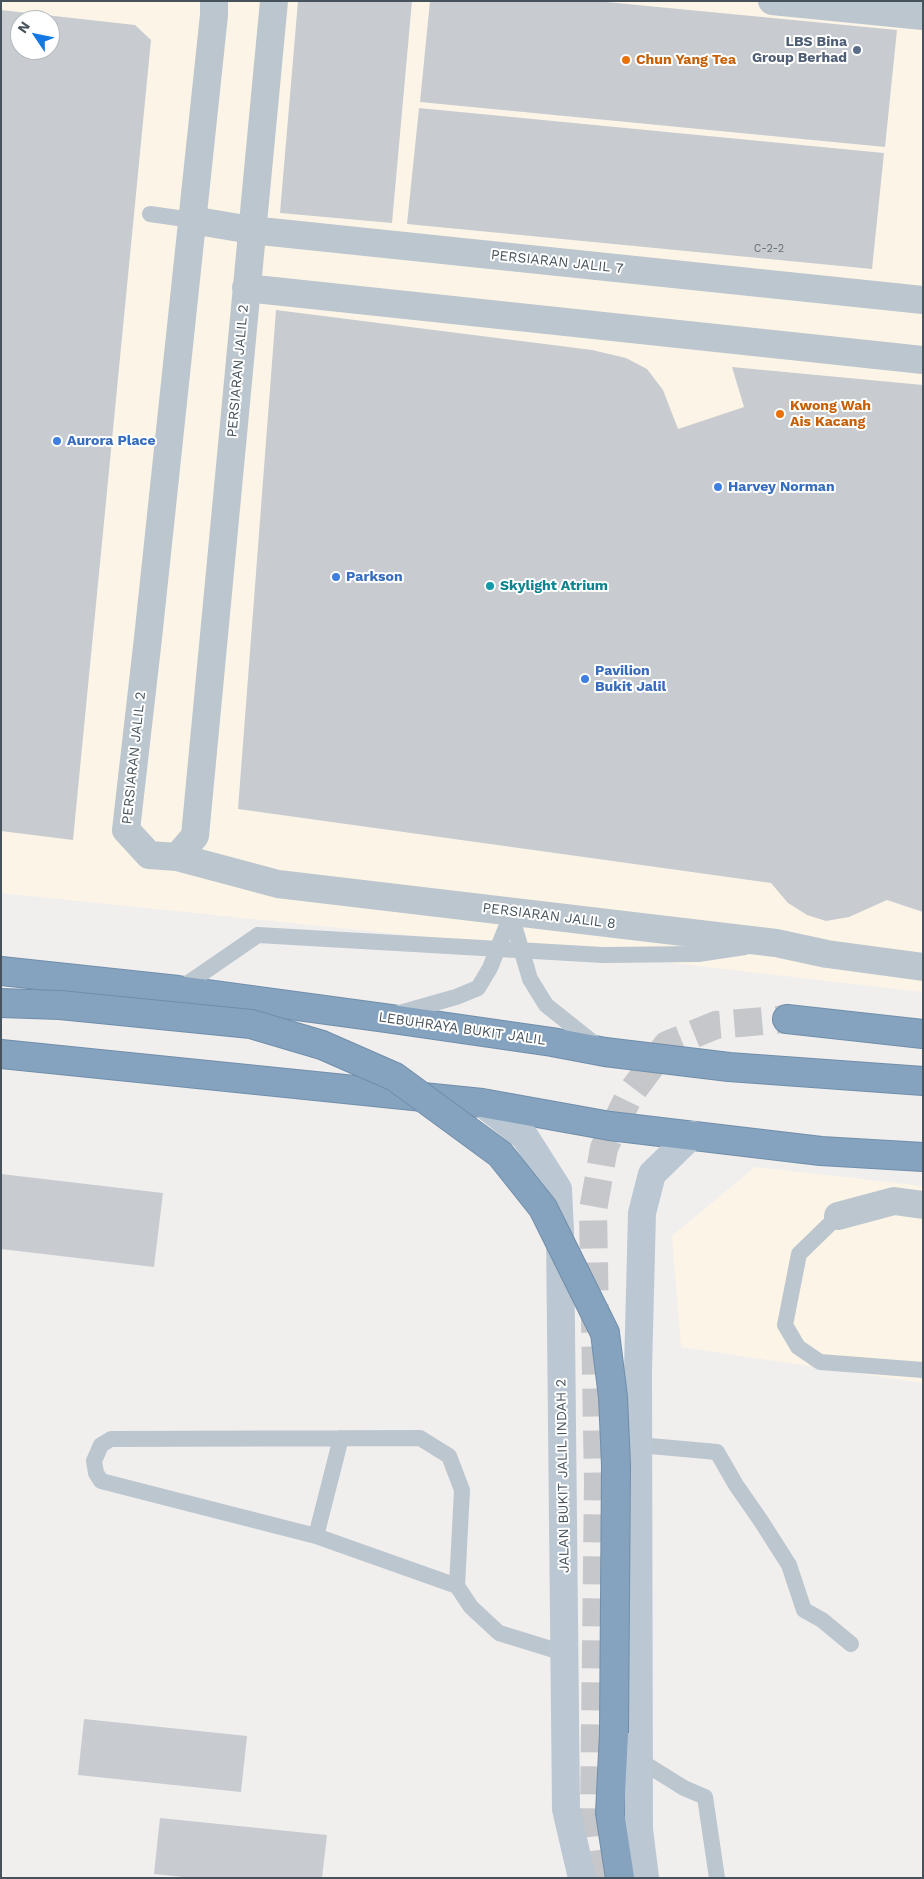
<!DOCTYPE html>
<style>
body{margin:0}
#map{position:relative;width:924px;height:1879px;overflow:hidden;background:#f1eeee;font-family:"Work Sans",sans-serif}
canvas{display:block}
.frame{position:absolute;inset:0;border:2px solid #46535c;pointer-events:none}
.north{position:absolute;left:10px;top:10px;width:50px;height:50px;box-sizing:border-box;background:#fff;border:1px solid #b5babe;border-radius:50%;rotate:304deg;font-size:14px;font-weight:700;line-height:20px;text-align:center;color:#46535c}
.north::after{content:'';display:block;margin:auto;width:18px;height:22px;background:#1578e4;clip-path:polygon(50% 0,100% 100%,50% 72%,0 100%)}
</style>
<div id="map">
<canvas width="924" height="1879"></canvas>
<div class="frame"></div>
<div class="north">N</div>
</div>
<script>
const ctx = document.querySelector('canvas').getContext('2d');
ctx.lineJoin = 'round';
function paint(path, color) { ctx.fillStyle = color; ctx.fill(path, 'evenodd'); }
const shape = rows => new Path2D(rows.map(r => 'M' + r).join(''));
function trace(path, color, width, dash) { ctx.strokeStyle = color; ctx.lineWidth = width; ctx.lineCap = dash ? 'butt' : 'round'; ctx.setLineDash(dash || []); ctx.stroke(path); }
function label(font, color, halo, rows, align = 'center') {
  ctx.font = font + ' "Work Sans",sans-serif'; ctx.lineWidth = 4; ctx.setLineDash([]); ctx.textBaseline = 'middle'; ctx.strokeStyle = halo; ctx.fillStyle = color; for (const [text, x, y, turn = 0] of rows) {
    ctx.save(); ctx.translate(x, y); ctx.rotate((+turn || 0) * Math.PI / 180); ctx.textAlign = isNaN(turn) ? turn : align; if (halo) ctx.strokeText(text, 0, 0); ctx.fillText(text, 0, 0); ctx.restore();
  }
}
const commercial = shape([
 [1,1,923,1,923,992,603,955,1,893],
 [20,20,50,20,50,50,20,50],
 [755,1167,923,1186,923,1383,681,1347,672,1236]
]);
const building = shape([
 [298,1,412,1,392,223,280,213],
 [430,1,596,1,897,30,885,147,420,102],
 [1,10,135,25,151,40,73,840,1,831],
 [20,20,50,20,50,50,20,50],
 [419,108,884,153,872,269,407,224],
 [276,310,592,350,626,358,647,369,663,390,678,429,744,407,732,367,923,385,923,912,887,900,849,917,826,921,807,915,788,903,771,883,238,809],
 [1,1174,163,1193,154,1267,1,1249],
 [84,1719,247,1736,241,1792,78,1775],
 [160,1818,327,1835,322,1878,193,1878,154,1874]
]);
const highwayTunnel = shape([
 [601,1878,594,1813,598,1482,593,1210,604,1148,630,1094,667,1045,716,1025,787,1019]
]);
const lane = shape([
 [150,214,192,220],
 [698,954,745,947],
 [178,990,258,935],
 [396,1014,456,997,478,988,490,968,511,915,530,979,546,1005,600,1048],
 [838,1216,799,1254,785,1325,798,1347,820,1362,923,1370],
 [639,1445,717,1452,736,1485,761,1521,789,1565,804,1610,822,1620,851,1644],
 [316,1536,341,1438],
 [457,1586,316,1536,101,1481,96,1473,94,1461,101,1445,111,1439,420,1438,449,1456,462,1490,457,1586,471,1607,499,1633,564,1653],
 [639,1760,684,1788,705,1797,717,1878]
]);
const street = shape([
 [214,1,214,15,148,638,126,830,149,855,177,857,278,884,776,943,827,954,923,967],
 [772,1,923,16],
 [192,220,251,230,923,300],
 [246,288,923,360],
 [177,857,195,836,274,1],
 [838,1216,894,1201,923,1205]
]);
const secondary = shape([
 [482,1103,525,1137,558,1189,560,1232,566,1809,582,1878],
 [645,1878,639,1829,638,1370,642,1213,652,1174,692,1135]
]);
const highway = shape([
 [1,971,178,990,385,1018,552,1042,605,1052,729,1067,923,1081],
 [787,1019,923,1034],
 [1,1054,482,1103,610,1126,821,1151,923,1157],
 [614,1733,610,1813,620,1878]
]);
const laneBridge = shape([
 [258,935,603,955,698,954]
]);
const highwayBridge = shape([
 [1,1003,60,1005,251,1024,322,1045,395,1077,500,1154,543,1208,605,1333,613,1397,616,1465,614,1733]
]);
const markers = [
 [857,50,5,"#5c6f8a"],
 [626,60,5,"#e8710a"],
 [780,414,5,"#e8710a"],
 [57,441,5,"#3f7fe0"],
 [718,487,5,"#3f7fe0"],
 [336,577,5,"#3f7fe0"],
 [490,586,5,"#0f9aa8"],
 [585,679,5,"#3f7fe0"]
];
const numberNames = [
 ["C-2-2",769,249]
];
const serviceNames = [
 ["LBS Bina",847,42],
 ["Group Berhad",847,58]
];
const foodNames = [
 ["Chun Yang Tea",636,60],
 ["Kwong Wah",790,406],
 ["Ais Kacang",790,422]
];
const streetNames = [
 ["PERSIARAN JALIL 7",557,262,6],
 ["PERSIARAN JALIL 2",238,371,-85],
 ["PERSIARAN JALIL 2",134,758,-84],
 ["PERSIARAN JALIL 8",549,916,7],
 ["LEBUHRAYA BUKIT JALIL",462,1029,8],
 ["JALAN BUKIT JALIL INDAH 2",563,1476,-91]
];
const shopNames = [
 ["Aurora Place",67,441],
 ["Harvey Norman",728,487],
 ["Parkson",346,577],
 ["Pavilion",595,671],
 ["Bukit Jalil",595,687]
];
const cultureNames = [
 ["Skylight Atrium",500,586]
];
paint(commercial, '#fcf5e7');
paint(building, '#c8ccd1');
trace(highwayTunnel, '#c6c7ca', 28, [28, 14]);
trace(highway, '#708eaa', 30);
trace(lane, '#bcc6ce', 16);
trace(street, '#bcc6ce', 28);
trace(secondary, '#bbc8d3', 28);
trace(highway, '#85a3be', 28);
trace(highwayBridge, '#708eaa', 30, []);
trace(laneBridge, '#bcc6ce', 16);
trace(highwayBridge, '#85a3be', 28);
for (const [x, y, r, color] of markers) { const dot = new Path2D(); dot.arc(x, y, r, 0, 2 * Math.PI); ctx.fillStyle = color; ctx.fill(dot); trace(dot, '#fff', 2); }
label('11px', '#667179', null, numberNames);
label('bold 14px', '#4e5e75', '#fff', serviceNames, 'right');
label('bold 14px', '#c56008', '#fff', foodNames, 'left');
label('14px', '#46535c', '#fff', streetNames);
label('bold 14px', '#366cbe', '#fff', shopNames, 'left');
label('bold 14px', '#0d838f', '#fff', cultureNames, 'left');
</script>
